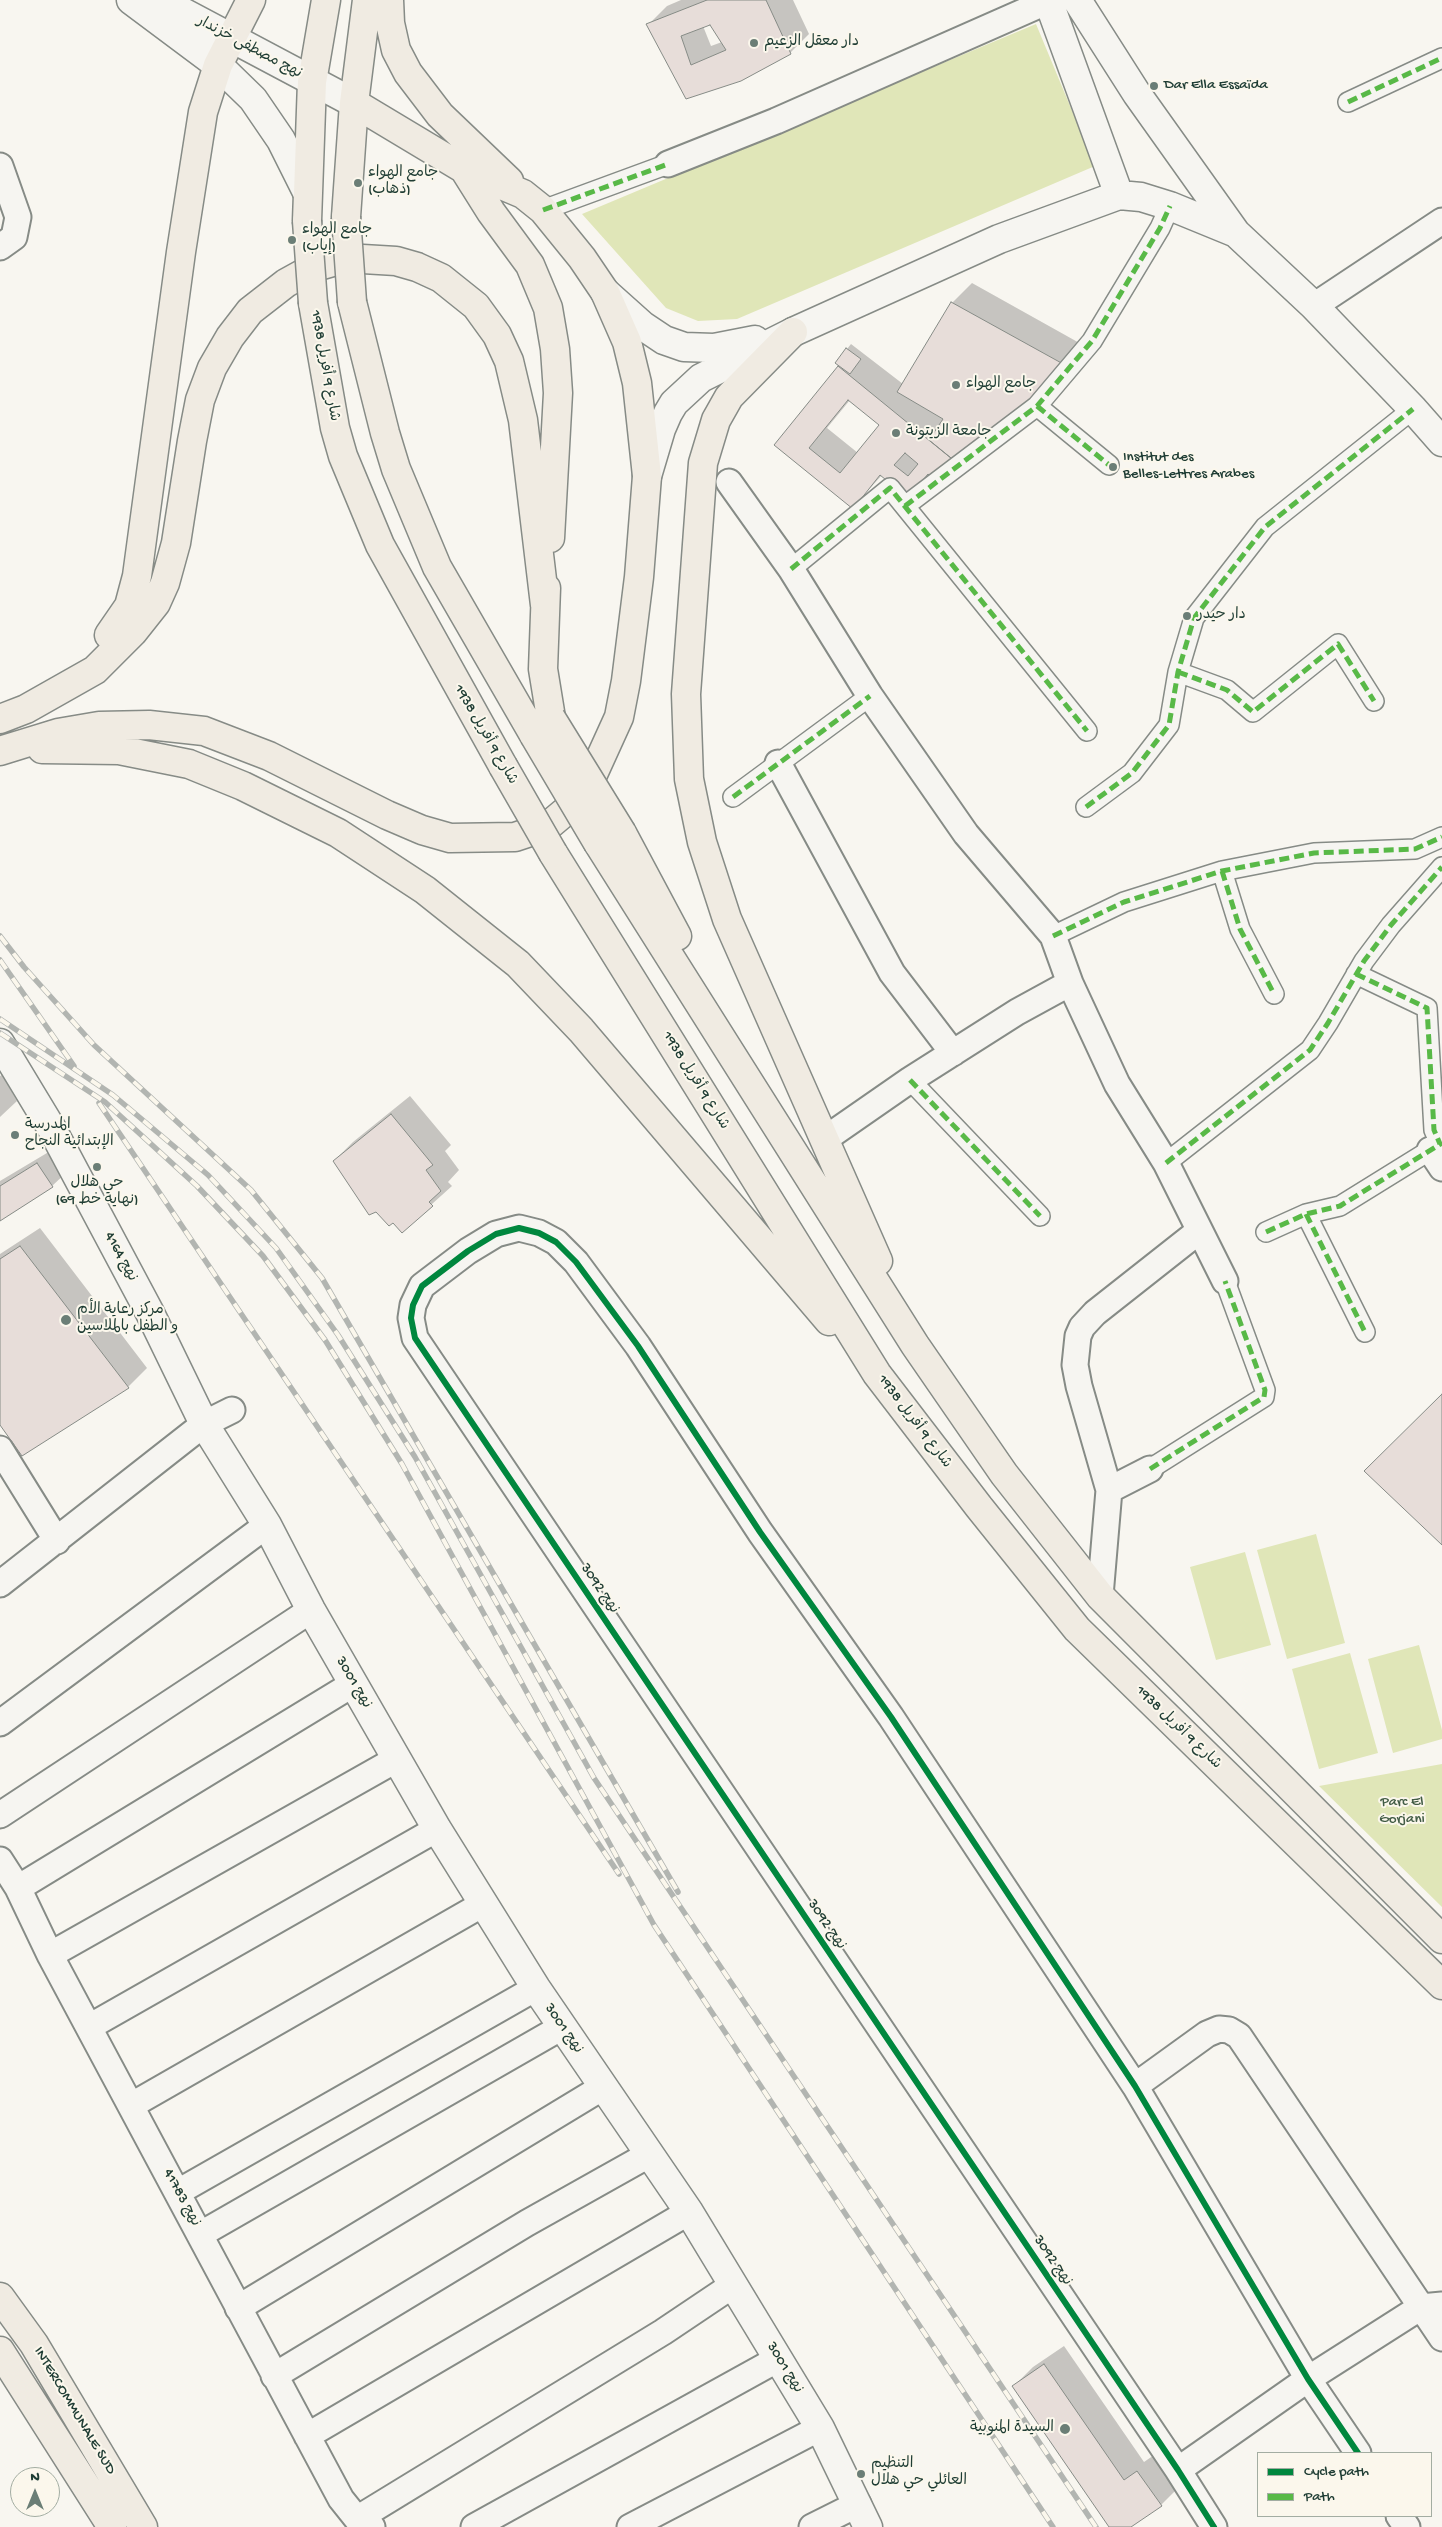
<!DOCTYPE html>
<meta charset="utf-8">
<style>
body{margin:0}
#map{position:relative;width:1442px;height:2527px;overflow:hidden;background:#f8f6f0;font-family:"Gochi Hand",sans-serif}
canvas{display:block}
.legend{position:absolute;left:1257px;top:2452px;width:175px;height:65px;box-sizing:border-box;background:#fbf7ec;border:1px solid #a3ada2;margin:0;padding:6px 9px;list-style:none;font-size:15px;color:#1f3d34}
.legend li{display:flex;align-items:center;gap:10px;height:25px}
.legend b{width:25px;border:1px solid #a3ada2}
.north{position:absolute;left:10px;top:2467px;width:50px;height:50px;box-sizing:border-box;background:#fbf7ec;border:1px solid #a3ada2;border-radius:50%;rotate:0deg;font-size:14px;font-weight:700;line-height:20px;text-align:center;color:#1f3d34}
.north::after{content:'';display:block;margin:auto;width:18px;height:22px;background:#6b7e76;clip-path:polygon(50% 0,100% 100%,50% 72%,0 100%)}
</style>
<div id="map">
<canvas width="1442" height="2527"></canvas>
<ul class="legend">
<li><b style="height:6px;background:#00873e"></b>Cycle path</li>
<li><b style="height:6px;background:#58b947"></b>Path</li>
</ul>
<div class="north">N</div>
</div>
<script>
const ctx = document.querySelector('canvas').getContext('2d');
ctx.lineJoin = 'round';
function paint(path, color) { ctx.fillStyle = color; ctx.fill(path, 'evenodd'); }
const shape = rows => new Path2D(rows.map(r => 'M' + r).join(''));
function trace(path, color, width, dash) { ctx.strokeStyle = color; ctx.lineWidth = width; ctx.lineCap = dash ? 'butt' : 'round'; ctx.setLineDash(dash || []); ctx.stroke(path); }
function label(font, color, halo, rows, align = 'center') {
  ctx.font = font + ' "Gochi Hand","Playpen Sans Arabic",sans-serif'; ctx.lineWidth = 4; ctx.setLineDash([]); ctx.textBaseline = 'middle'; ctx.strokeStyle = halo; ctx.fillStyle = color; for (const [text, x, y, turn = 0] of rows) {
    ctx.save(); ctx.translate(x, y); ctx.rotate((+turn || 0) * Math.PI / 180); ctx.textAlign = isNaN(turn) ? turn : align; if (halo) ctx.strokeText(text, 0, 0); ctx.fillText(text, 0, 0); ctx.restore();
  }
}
const green = shape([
 [1036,24,1095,166,737,319,698,321,666,308,582,214],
 [1316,1534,1345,1643,1287,1659,1257,1550],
 [1245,1552,1271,1645,1216,1660,1190,1567],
 [1419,1645,1442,1730,1442,1739,1393,1753,1368,1659],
 [1350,1653,1378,1753,1319,1769,1292,1669],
 [1442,1764,1442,1907,1319,1786]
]);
const shadow = shape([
 [681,0,793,0,809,34,790,53,687,98,648,25,667,6],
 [710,24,722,42,711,46,703,26],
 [972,283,1083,345,956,460,930,474,908,496,882,475,853,507,775,444,840,365,847,349,851,344,903,384,952,303],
 [850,400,881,425,858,453,827,428],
 [2,1075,17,1101,0,1117,0,1076],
 [410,1096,451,1145,445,1151,459,1170,448,1182,452,1186,402,1231,334,1161,353,1142],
 [52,1150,67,1172,52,1186,0,1219,0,1181],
 [40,1228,147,1368,128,1387,0,1422,0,1254],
 [1064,2346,1144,2462,1157,2453,1180,2486,1161,2505,1129,2527,1111,2527,1014,2386,1033,2367]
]);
const building = shape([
 [707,0,766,0,791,54,741,81,686,99,646,24,707,0],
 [710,25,726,50,691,65,681,36,710,25],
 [951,302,1065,365,1036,404,956,462,929,440,943,419,897,392,951,302],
 [846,348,861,359,850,374,835,363,846,348],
 [838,366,952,459,935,480,928,474,908,498,880,475,853,509,774,445,838,366],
 [848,400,879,425,840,473,809,448,848,400],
 [905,453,918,464,908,476,894,465,905,453],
 [391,1114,433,1165,426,1170,441,1191,429,1202,433,1206,402,1233,393,1223,389,1226,376,1212,369,1215,333,1161,391,1114],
 [37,1163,53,1187,0,1221,0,1186,37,1163],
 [20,1246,129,1388,22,1456,0,1425,0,1259,20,1246],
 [1442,1394,1442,1545,1364,1471,1442,1394],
 [1044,2364,1124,2480,1137,2471,1162,2506,1131,2527,1109,2527,1012,2386,1044,2364]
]);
const pedestrian = shape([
 [1348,102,1442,58],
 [543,210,668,164],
 [1037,406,1109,465],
 [905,506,1037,406,1092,341,1160,228,1170,206],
 [791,569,890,488,1087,731],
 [1178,672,1227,690,1253,712,1338,644,1374,701],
 [733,797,870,696],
 [1086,807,1132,773,1169,725,1178,672,1194,618,1265,527,1413,409],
 [1222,871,1240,929,1274,994],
 [1053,936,1124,902,1222,871,1314,853,1415,849,1442,837],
 [1356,974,1427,1008,1434,1130,1440,1144],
 [910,1080,1040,1216],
 [1166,1163,1310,1050,1328,1023,1364,961,1391,925,1442,867],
 [1306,1214,1365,1332],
 [1266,1232,1306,1214,1340,1206,1440,1144],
 [1150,1469,1264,1397,1265,1390,1225,1281]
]);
const minor = shape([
 [668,164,776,121,1048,1],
 [0,166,18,217,14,237,0,247],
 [1314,306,1442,221],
 [729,482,791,569,870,696,966,834,1053,936,1070,983,1017,1012,910,1080,825,1139],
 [778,763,892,973,953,1053],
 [1070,983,1117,1084,1166,1163,1225,1281],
 [1430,1150,1442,1168],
 [0,1449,57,1541],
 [1109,1490,1079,1386,1075,1365,1078,1336,1082,1327,1095,1313,1199,1231],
 [0,1584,204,1424,232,1410],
 [1100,1596,1109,1490,1150,1469],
 [0,1723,267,1525],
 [0,1815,311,1610],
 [0,1860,18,1888,50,1955,341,2499,357,2519,372,2527],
 [18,1888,353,1684],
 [50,1955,397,1759],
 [89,2027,437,1829],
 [1135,2086,1207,2034,1219,2029,1229,2030,1239,2036,1442,2338],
 [132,2105,483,1904],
 [178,2192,536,1988],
 [201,2234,562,2027],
 [238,2308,603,2087],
 [274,2376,527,2223,650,2154],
 [307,2436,689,2212],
 [1178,2470,1308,2379,1421,2307,1442,2305],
 [1399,2516,1407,2527],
 [357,2519,663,2332,733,2285],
 [474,2527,778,2359],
 [630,2527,820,2428],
 [812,2527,858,2504],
 [1214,2527,1178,2470,415,1338,411,1318,413,1305,422,1286,468,1251,496,1234,519,1228,539,1233,556,1242,576,1262,638,1346,760,1532,891,1717,1135,2086,1308,2379,1358,2453]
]);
const tertiary = shape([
 [1048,0,1119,195],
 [1077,0,1137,94,1236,233,1314,306,1413,409,1442,442],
 [605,292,643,326,664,340,684,347,714,348,755,340],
 [647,476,661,429,668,413,674,403,701,378,793,332,999,239,1119,195,1141,197,1170,206,1236,233],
 [0,1043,52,1129,150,1313,204,1424,267,1525,311,1610,437,1829,536,1988,689,2212,820,2428,868,2527]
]);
const secondary = shape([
 [131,0,218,65,253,99,281,140,307,192],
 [160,0,354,103]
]);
const primary = shape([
 [389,0,390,23,396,50,408,73,440,115,509,181],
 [464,169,491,212,530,265,548,308,555,349,558,393,550,538],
 [346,217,354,103,367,0],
 [307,221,312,82,326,0],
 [352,302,385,433,396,469,437,567,534,735],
 [313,303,335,428,343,456,380,545,503,766],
 [793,332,729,397,716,420,703,463,686,694,689,779,702,842,727,919,878,1261],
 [546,588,543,669,551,718],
 [109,635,129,606,137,576,181,252,203,112,218,65,251,0],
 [0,719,26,709,95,670,133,632,156,603,165,583,176,543,192,441,200,400,212,368,230,337,250,311,286,283,315,267,346,258,396,261,417,267,441,278,476,306,497,335,509,361,523,420,545,605],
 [42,749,119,750,189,764,243,786,338,833,425,890,518,964,581,1030,829,1321],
 [0,751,58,733,99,726,149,725,204,731,269,756,387,815,422,830,450,838,515,837,548,826,567,810,582,793,594,772,619,717,626,681,639,577,647,476,637,383,627,342,605,292,582,258,543,210,523,194,464,169,354,103],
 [622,833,677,936],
 [598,843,915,1345,1004,1474,1100,1596,1442,1939],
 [553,853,877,1374,979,1507,1077,1629,1442,1985]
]);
const trunk = shape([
 [0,2297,34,2344,143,2527],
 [0,2351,112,2527]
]);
const rail = shape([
 [0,936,24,967,94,1045,251,1190,322,1278,678,1892],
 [0,960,74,1066],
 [0,1019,113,1095,208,1175,276,1248,338,1335,415,1457,594,1778,1096,2527],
 [0,1033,105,1102,197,1186,263,1256,325,1340,402,1464,654,1925,1053,2527],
 [99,1103,619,1874]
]);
const primaryBridge = shape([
 [346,217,352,302],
 [307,221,313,303],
 [551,718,622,833],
 [534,735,598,843],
 [503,766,553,853]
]);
const quiet = shape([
 [1348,102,1442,58],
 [543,210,668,164],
 [1037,406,1109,465],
 [905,506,1037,406,1092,341,1160,228,1170,206],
 [791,569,890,488,1087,731],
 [1178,672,1227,690,1253,712,1338,644,1374,701],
 [733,797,870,696],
 [1086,807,1132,773,1169,725,1178,672,1194,618,1265,527,1413,409],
 [1222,871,1240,929,1274,994],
 [1053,936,1124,902,1222,871,1314,853,1415,849,1442,837],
 [1356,974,1427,1008,1434,1130,1440,1144],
 [910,1080,1040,1216],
 [1166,1163,1310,1050,1328,1023,1364,961,1391,925,1442,867],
 [1306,1214,1365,1332],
 [1266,1232,1306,1214,1340,1206,1442,1143],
 [1150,1469,1264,1397,1265,1390,1225,1281]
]);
const cycleway = shape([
 [1214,2527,1178,2470,415,1338,411,1318,413,1305,422,1286,468,1251,496,1234,519,1228,539,1233,556,1242,576,1262,638,1346,760,1532,891,1717,1135,2086,1308,2379,1358,2453]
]);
const markers = [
 [754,43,5,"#6b7e76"],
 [1154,86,5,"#6b7e76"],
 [358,183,5,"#6b7e76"],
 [292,240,5,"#6b7e76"],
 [956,385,5,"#6b7e76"],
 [896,433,5,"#6b7e76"],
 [1113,467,5,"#6b7e76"],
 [1187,616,5,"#6b7e76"],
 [15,1135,5,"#6b7e76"],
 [97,1167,5,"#6b7e76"],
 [66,1320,6,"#6b7e76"],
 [1065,2429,6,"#6b7e76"],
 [861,2474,5,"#6b7e76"]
];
const poiNames = [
 ["دار معقل الزعيم",764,43],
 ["Dar Ella Essaïda",1164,86],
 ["جامع الهواء",368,174],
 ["(ذهاب)",368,191],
 ["جامع الهواء",302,231],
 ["(إياب)",302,248],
 ["جامع الهواء",966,385],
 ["جامعة الزيتونة",906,433],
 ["Institut des",1123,458],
 ["Belles-Lettres Arabes",1123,475],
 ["دار حيدر",1197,616],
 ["المدرسة",25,1126],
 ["الإبتدائية النجاح",25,1143],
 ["حي هلال",97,1184,"center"],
 ["(نهاية خط 69)",97,1201,"center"],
 ["مركز رعاية الأم",77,1311],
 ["و الطفل بالملاسين",77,1328],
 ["السيدة المنوبية",1054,2429,"right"],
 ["التنظيم",871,2465],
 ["العائلي حي هلال",871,2482]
];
const streetNames = [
 ["نهج مصطفى خزندار",249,48,28],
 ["شارع 9 أفريل 1938",324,366,80],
 ["شارع 9 أفريل 1938",485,735,60],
 ["شارع 9 أفريل 1938",695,1081,58],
 ["نهج 4164",120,1257,62],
 ["شارع 9 أفريل 1938",914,1422,53],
 ["نهج 3092",599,1589,56],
 ["نهج 3001",353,1683,60],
 ["شارع 9 أفريل 1938",1178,1728,44],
 ["نهج 3092",826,1925,56],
 ["نهج 3001",563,2029,56],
 ["نهج 41783",181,2198,62],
 ["نهج 3092",1052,2261,56],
 ["نهج 3001",784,2368,59],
 ["INTERCOMMUNALE SUD",74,2411,59]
];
const parkNames = [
 ["Parc El",1402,1803],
 ["Gorjani",1402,1820]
];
paint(green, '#e0e6b8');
paint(shadow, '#0003');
paint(building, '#e7ddd9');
trace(building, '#868b86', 1);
trace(pedestrian, '#868b86', 22);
trace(minor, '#868b86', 29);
trace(tertiary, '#868b86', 31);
trace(secondary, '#868b86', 31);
trace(primary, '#868b86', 31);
trace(trunk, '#868b86', 31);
trace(pedestrian, '#f6f5f1', 19);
trace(minor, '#f6f5f1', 25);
trace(tertiary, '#f6f5f1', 28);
trace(secondary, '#f6f5f1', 28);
trace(primary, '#f0ebe2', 28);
trace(trunk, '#f0ebe2', 28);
trace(rail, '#b2b5b1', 5.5);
trace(rail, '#fbf7ec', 4, [11]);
trace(primaryBridge, '#868b86', 31, []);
trace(primaryBridge, '#f0ebe2', 28);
trace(quiet, '#58b947', 5, [10, 5]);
trace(cycleway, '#00873e', 6);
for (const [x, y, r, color] of markers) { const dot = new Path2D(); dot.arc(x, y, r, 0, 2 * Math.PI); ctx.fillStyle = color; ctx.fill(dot); trace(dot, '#fbf7ec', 2); }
label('15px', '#1f3d34', '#fbf7ec', poiNames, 'left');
label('15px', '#1f3d34', '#fbf7ec', streetNames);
label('15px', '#425c45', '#fbf7ec', parkNames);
</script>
